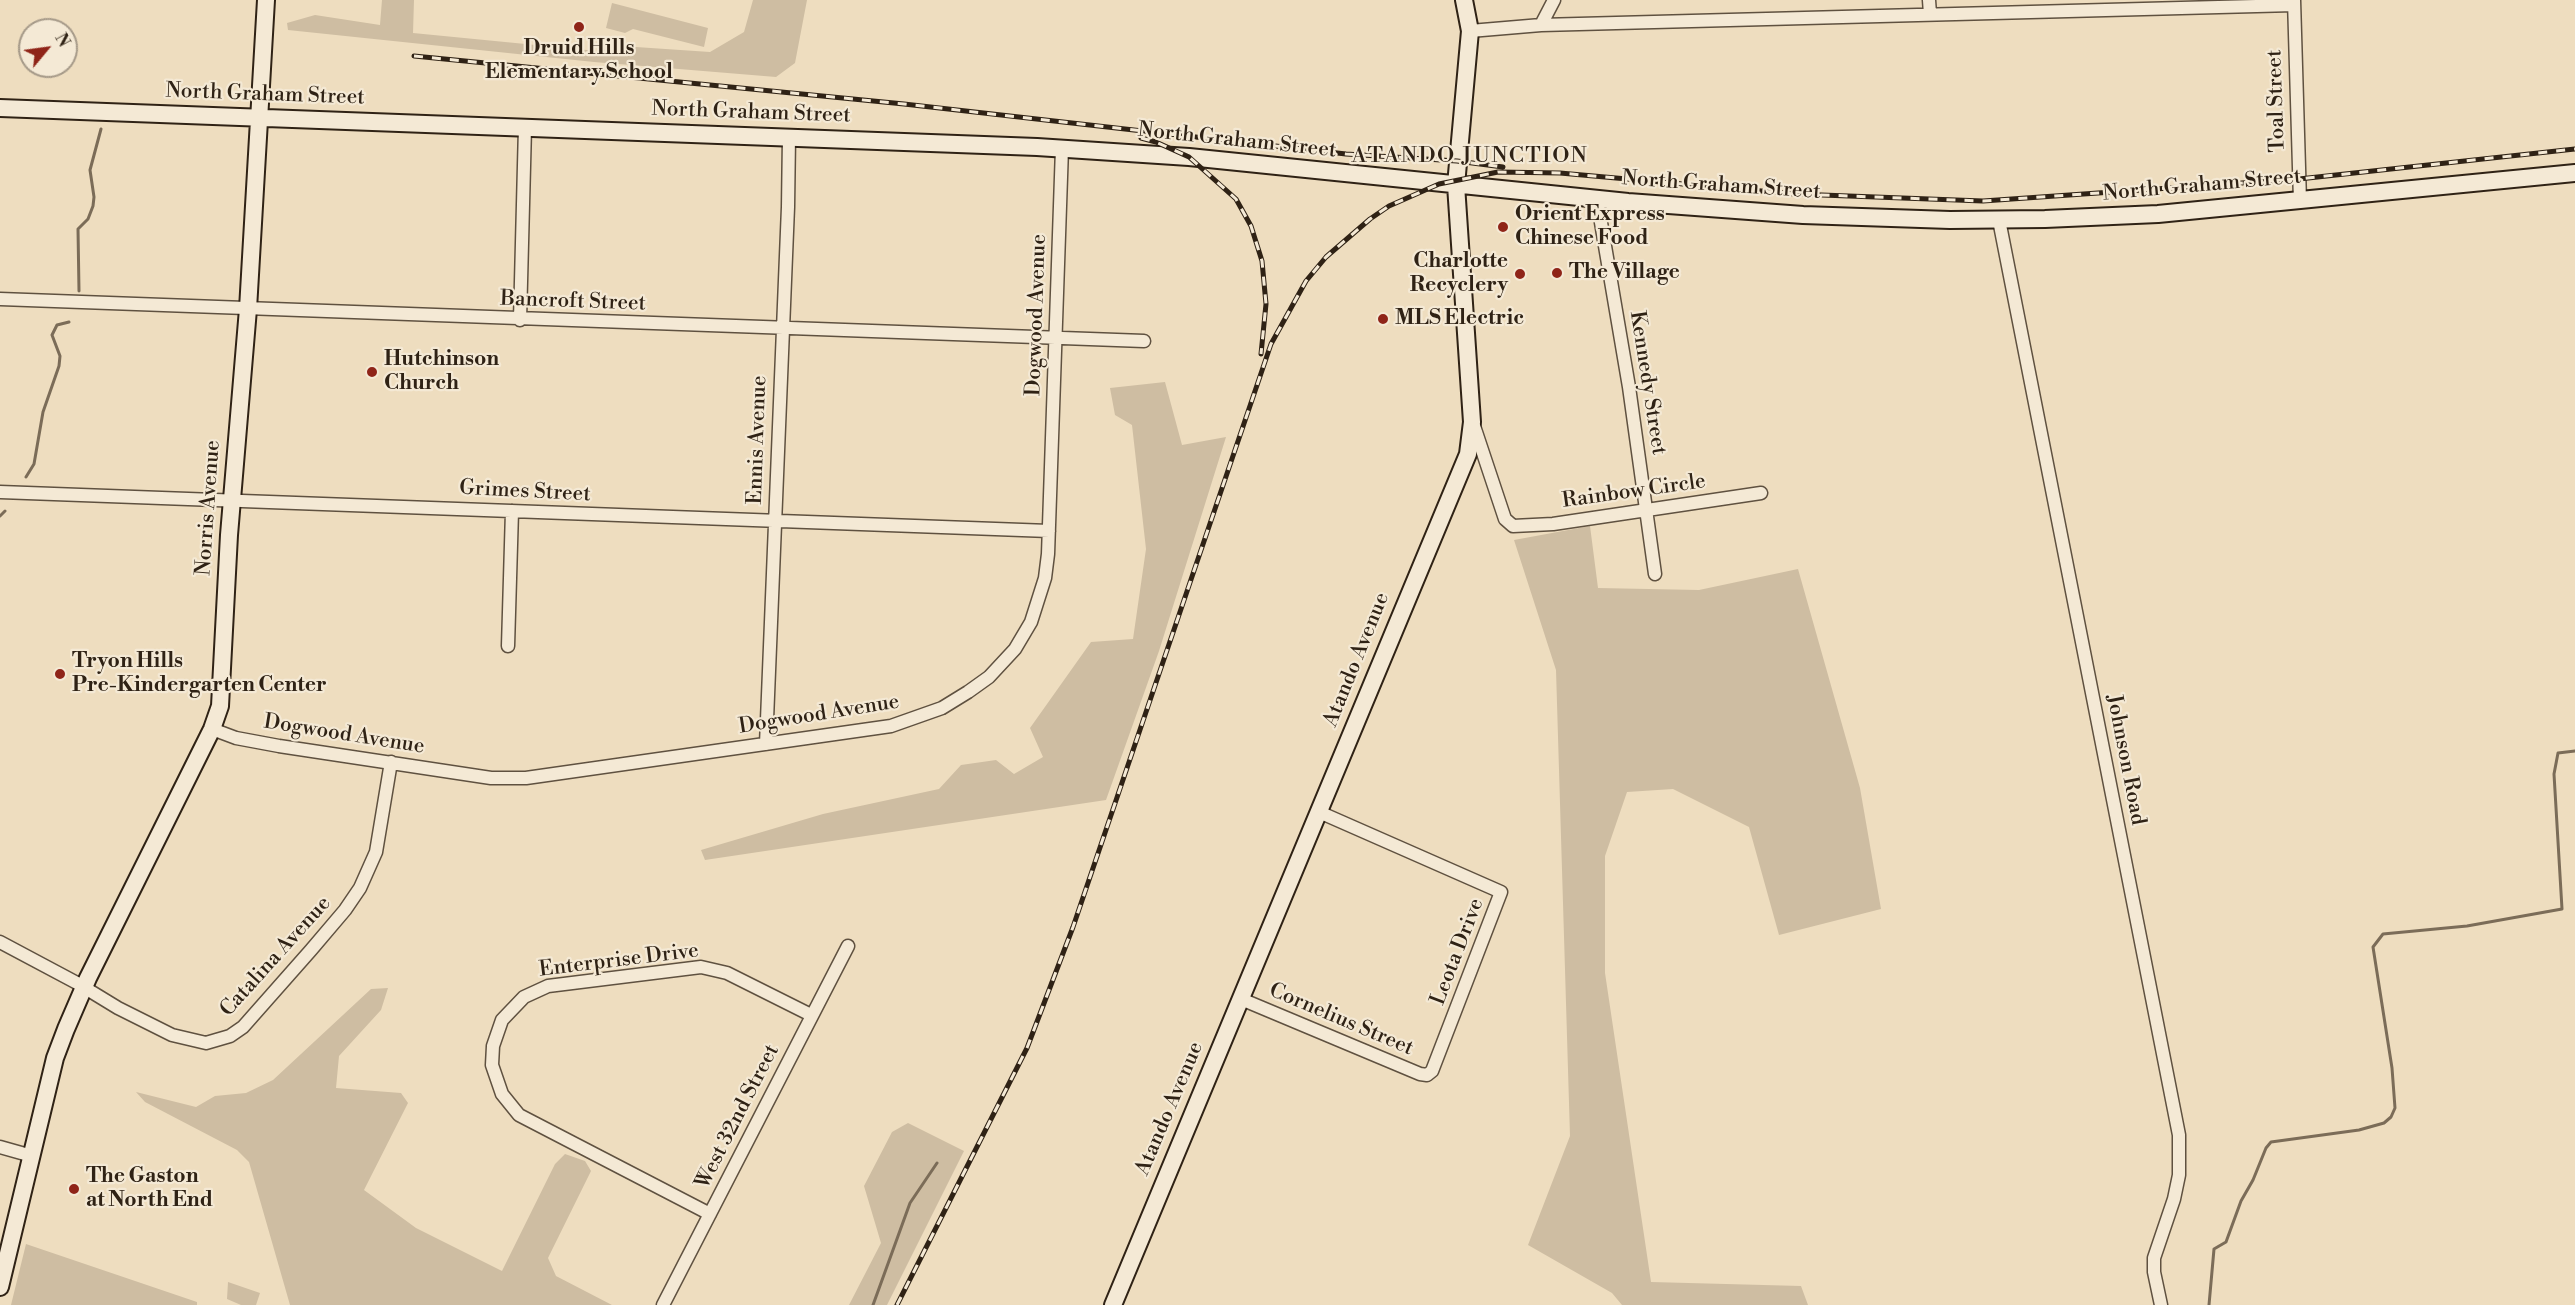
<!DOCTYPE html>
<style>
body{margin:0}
#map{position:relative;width:2575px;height:1305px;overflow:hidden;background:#eeddbf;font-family:"Libre Bodoni",serif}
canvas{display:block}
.north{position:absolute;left:18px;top:18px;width:60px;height:60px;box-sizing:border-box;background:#f4e9d5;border:2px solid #a59988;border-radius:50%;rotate:61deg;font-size:16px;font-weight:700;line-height:24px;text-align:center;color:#2f2215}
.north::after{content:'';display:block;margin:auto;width:21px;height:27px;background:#8f2418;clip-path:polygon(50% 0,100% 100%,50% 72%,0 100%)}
</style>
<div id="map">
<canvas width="2575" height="1305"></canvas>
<div class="north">N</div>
</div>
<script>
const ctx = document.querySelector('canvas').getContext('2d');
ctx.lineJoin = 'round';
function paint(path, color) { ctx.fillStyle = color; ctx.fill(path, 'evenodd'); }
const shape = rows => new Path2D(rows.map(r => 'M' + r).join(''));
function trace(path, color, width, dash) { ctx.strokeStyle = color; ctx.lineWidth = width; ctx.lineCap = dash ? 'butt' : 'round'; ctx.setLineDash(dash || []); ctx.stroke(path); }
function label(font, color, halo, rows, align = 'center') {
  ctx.font = font + ' "Libre Bodoni",serif'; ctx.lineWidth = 4.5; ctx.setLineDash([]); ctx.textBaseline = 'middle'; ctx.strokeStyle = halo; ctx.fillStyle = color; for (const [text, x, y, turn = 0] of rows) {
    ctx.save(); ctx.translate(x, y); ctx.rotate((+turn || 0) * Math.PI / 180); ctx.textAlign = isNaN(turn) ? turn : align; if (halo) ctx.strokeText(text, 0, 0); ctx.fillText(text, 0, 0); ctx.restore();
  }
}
const green = shape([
 [382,0,414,0,413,33,597,51,621,46,710,52,744,32,753,0,807,0,795,63,776,77,594,62,288,30,287,23,315,15,380,25],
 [612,3,708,28,704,47,633,29,625,33,606,28],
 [1165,382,1182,445,1226,437,1159,651,1106,800,705,860,701,850,823,814,939,789,961,765,996,760,1014,774,1043,757,1030,728,1091,642,1133,639,1146,549,1132,425,1115,415,1110,388],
 [1590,526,1598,588,1699,590,1798,569,1860,788,1881,909,1779,935,1749,827,1673,789,1627,792,1605,856,1605,973,1651,1282,1801,1286,1808,1305,1622,1305,1612,1293,1528,1245,1570,1136,1556,670,1514,540],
 [388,988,381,1010,339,1056,336,1088,401,1093,408,1103,364,1190,416,1228,502,1271,555,1164,565,1154,585,1161,591,1171,548,1258,556,1276,612,1305,290,1305,249,1162,237,1150,145,1102,136,1092,196,1107,215,1096,246,1093,273,1080,371,989],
 [908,1123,964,1151,887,1305,849,1305,881,1243,864,1186,892,1132],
 [26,1244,197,1302,197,1305,11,1305],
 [228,1282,260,1293,256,1305,241,1305,227,1299]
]);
const stream = shape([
 [79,291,78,229,88,219,93,206,94,197,90,170,101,129],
 [26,477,34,464,43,412,59,366,60,356,52,335,57,325,69,322],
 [0,516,5,511],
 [873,1305,910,1203,937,1163],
 [2209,1305,2214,1249,2226,1242,2241,1201,2253,1180,2266,1148,2271,1142,2359,1130,2384,1123,2391,1117,2395,1108,2392,1068,2373,947,2383,934,2467,926,2562,909,2554,774,2558,753,2575,751]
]);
const street = shape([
 [1929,0,1930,14],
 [2294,0,2300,201],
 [1541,25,2294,5],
 [1470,31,1541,25,1554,0],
 [1597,199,1629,387,1655,574],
 [1999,220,2179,1135,2179,1175,2174,1199,2154,1258,2154,1272,2161,1305],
 [0,299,1144,341],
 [520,320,525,127],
 [1474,426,1505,519,1513,526,1553,524,1761,493],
 [0,492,1049,531],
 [508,646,512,511],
 [212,729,236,738,279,746,491,778,526,778,891,726,942,708,968,692,989,677,1015,649,1031,622,1045,578,1048,554,1062,148],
 [766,744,788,207,789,137],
 [0,942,77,983,118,1008,172,1035,206,1043,230,1036,243,1027,311,950,345,910,360,888,376,852,391,762],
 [1241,999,1420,1074,1427,1075,1432,1071,1501,892,1319,812],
 [0,1147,32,1156],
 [710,1214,519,1115,502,1094,492,1065,493,1046,502,1020,524,997,548,986,701,967,727,973,811,1015],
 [663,1305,848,946]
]);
const secondary = shape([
 [0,108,1037,147,1189,157,1628,202,1803,215,1950,220,2045,219,2158,214,2575,173],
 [0,1287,55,1058,66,1029,88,978,212,729,220,706,229,535,248,309,266,0],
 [1113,1305,1468,454,1472,422,1456,185,1470,31,1464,0]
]);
const rail = shape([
 [414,56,904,104,1346,154,1457,161,1503,167],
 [1141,138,1156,142,1189,157,1236,199,1251,226,1262,261,1266,304,1261,354],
 [897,1305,1027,1048,1073,927,1271,344,1306,281,1326,257,1370,219,1389,206,1439,184,1498,172,1560,173,1795,194,1983,201,2299,179,2575,149]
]);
const markers = [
 [579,27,6,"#8f2418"],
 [1503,227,6,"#8f2418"],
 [1557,273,6,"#8f2418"],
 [1520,274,6,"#8f2418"],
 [1383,319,6,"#8f2418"],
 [372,372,6,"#8f2418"],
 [60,674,6,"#8f2418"],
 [74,1189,6,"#8f2418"]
];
const poiNames = [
 ["Druid Hills",579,49,"center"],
 ["Elementary School",579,73,"center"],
 ["Orient Express",1515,215],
 ["Chinese Food",1515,239],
 ["Charlotte",1508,262,"right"],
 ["Recyclery",1508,286,"right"],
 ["The Village",1569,273],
 ["MLS Electric",1395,319],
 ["Hutchinson",384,360],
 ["Church",384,384],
 ["Tryon Hills",72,662],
 ["Pre-Kindergarten Center",72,686],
 ["The Gaston",86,1177],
 ["at North End",86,1201]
];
const streetNames = [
 ["North Graham Street",265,95,2],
 ["Toal Street",2277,101,-92],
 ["North Graham Street",751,113,2],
 ["North Graham Street",1237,141,6],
 ["North Graham Street",1721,186,4],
 ["North Graham Street",2202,186,-5],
 ["Bancroft Street",573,302,2],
 ["Dogwood Avenue",1037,315,-88],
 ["Kennedy Street",1647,383,81],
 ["Ennis Avenue",758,440,-88],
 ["Grimes Street",525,492,3],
 ["Rainbow Circle",1634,492,-8],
 ["Norris Avenue",209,508,-86],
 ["Atando Avenue",1357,660,-68],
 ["Dogwood Avenue",819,715,-9],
 ["Dogwood Avenue",344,735,9],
 ["Johnson Road",2125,760,79],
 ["Leota Drive",1458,952,-69],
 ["Catalina Avenue",276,957,-48],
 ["Enterprise Drive",619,961,-7],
 ["Cornelius Street",1341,1020,23],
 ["Atando Avenue",1170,1109,-67],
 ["West 32nd Street",738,1117,-63]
];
const neighbourhoodNames = [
 ["ATANDO JUNCTION",1470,157]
];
paint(green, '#cebda2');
trace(stream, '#7b6c58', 3);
trace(street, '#5f5140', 15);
trace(secondary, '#2f2215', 20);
trace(street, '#f4e9d5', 12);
trace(secondary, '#f4e9d5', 16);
trace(rail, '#2f2215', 5);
trace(rail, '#f4e9d5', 3, [9]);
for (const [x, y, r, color] of markers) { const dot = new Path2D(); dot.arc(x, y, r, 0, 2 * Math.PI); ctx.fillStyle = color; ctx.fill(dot); trace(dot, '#f4e9d5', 2); }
label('bold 21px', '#2f2215', '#f4e9d5', poiNames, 'left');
label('21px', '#2f2215', '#f4e9d5', streetNames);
ctx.letterSpacing = '1.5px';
label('22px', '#2f2215', '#f4e9d5', neighbourhoodNames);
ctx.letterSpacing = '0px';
</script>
